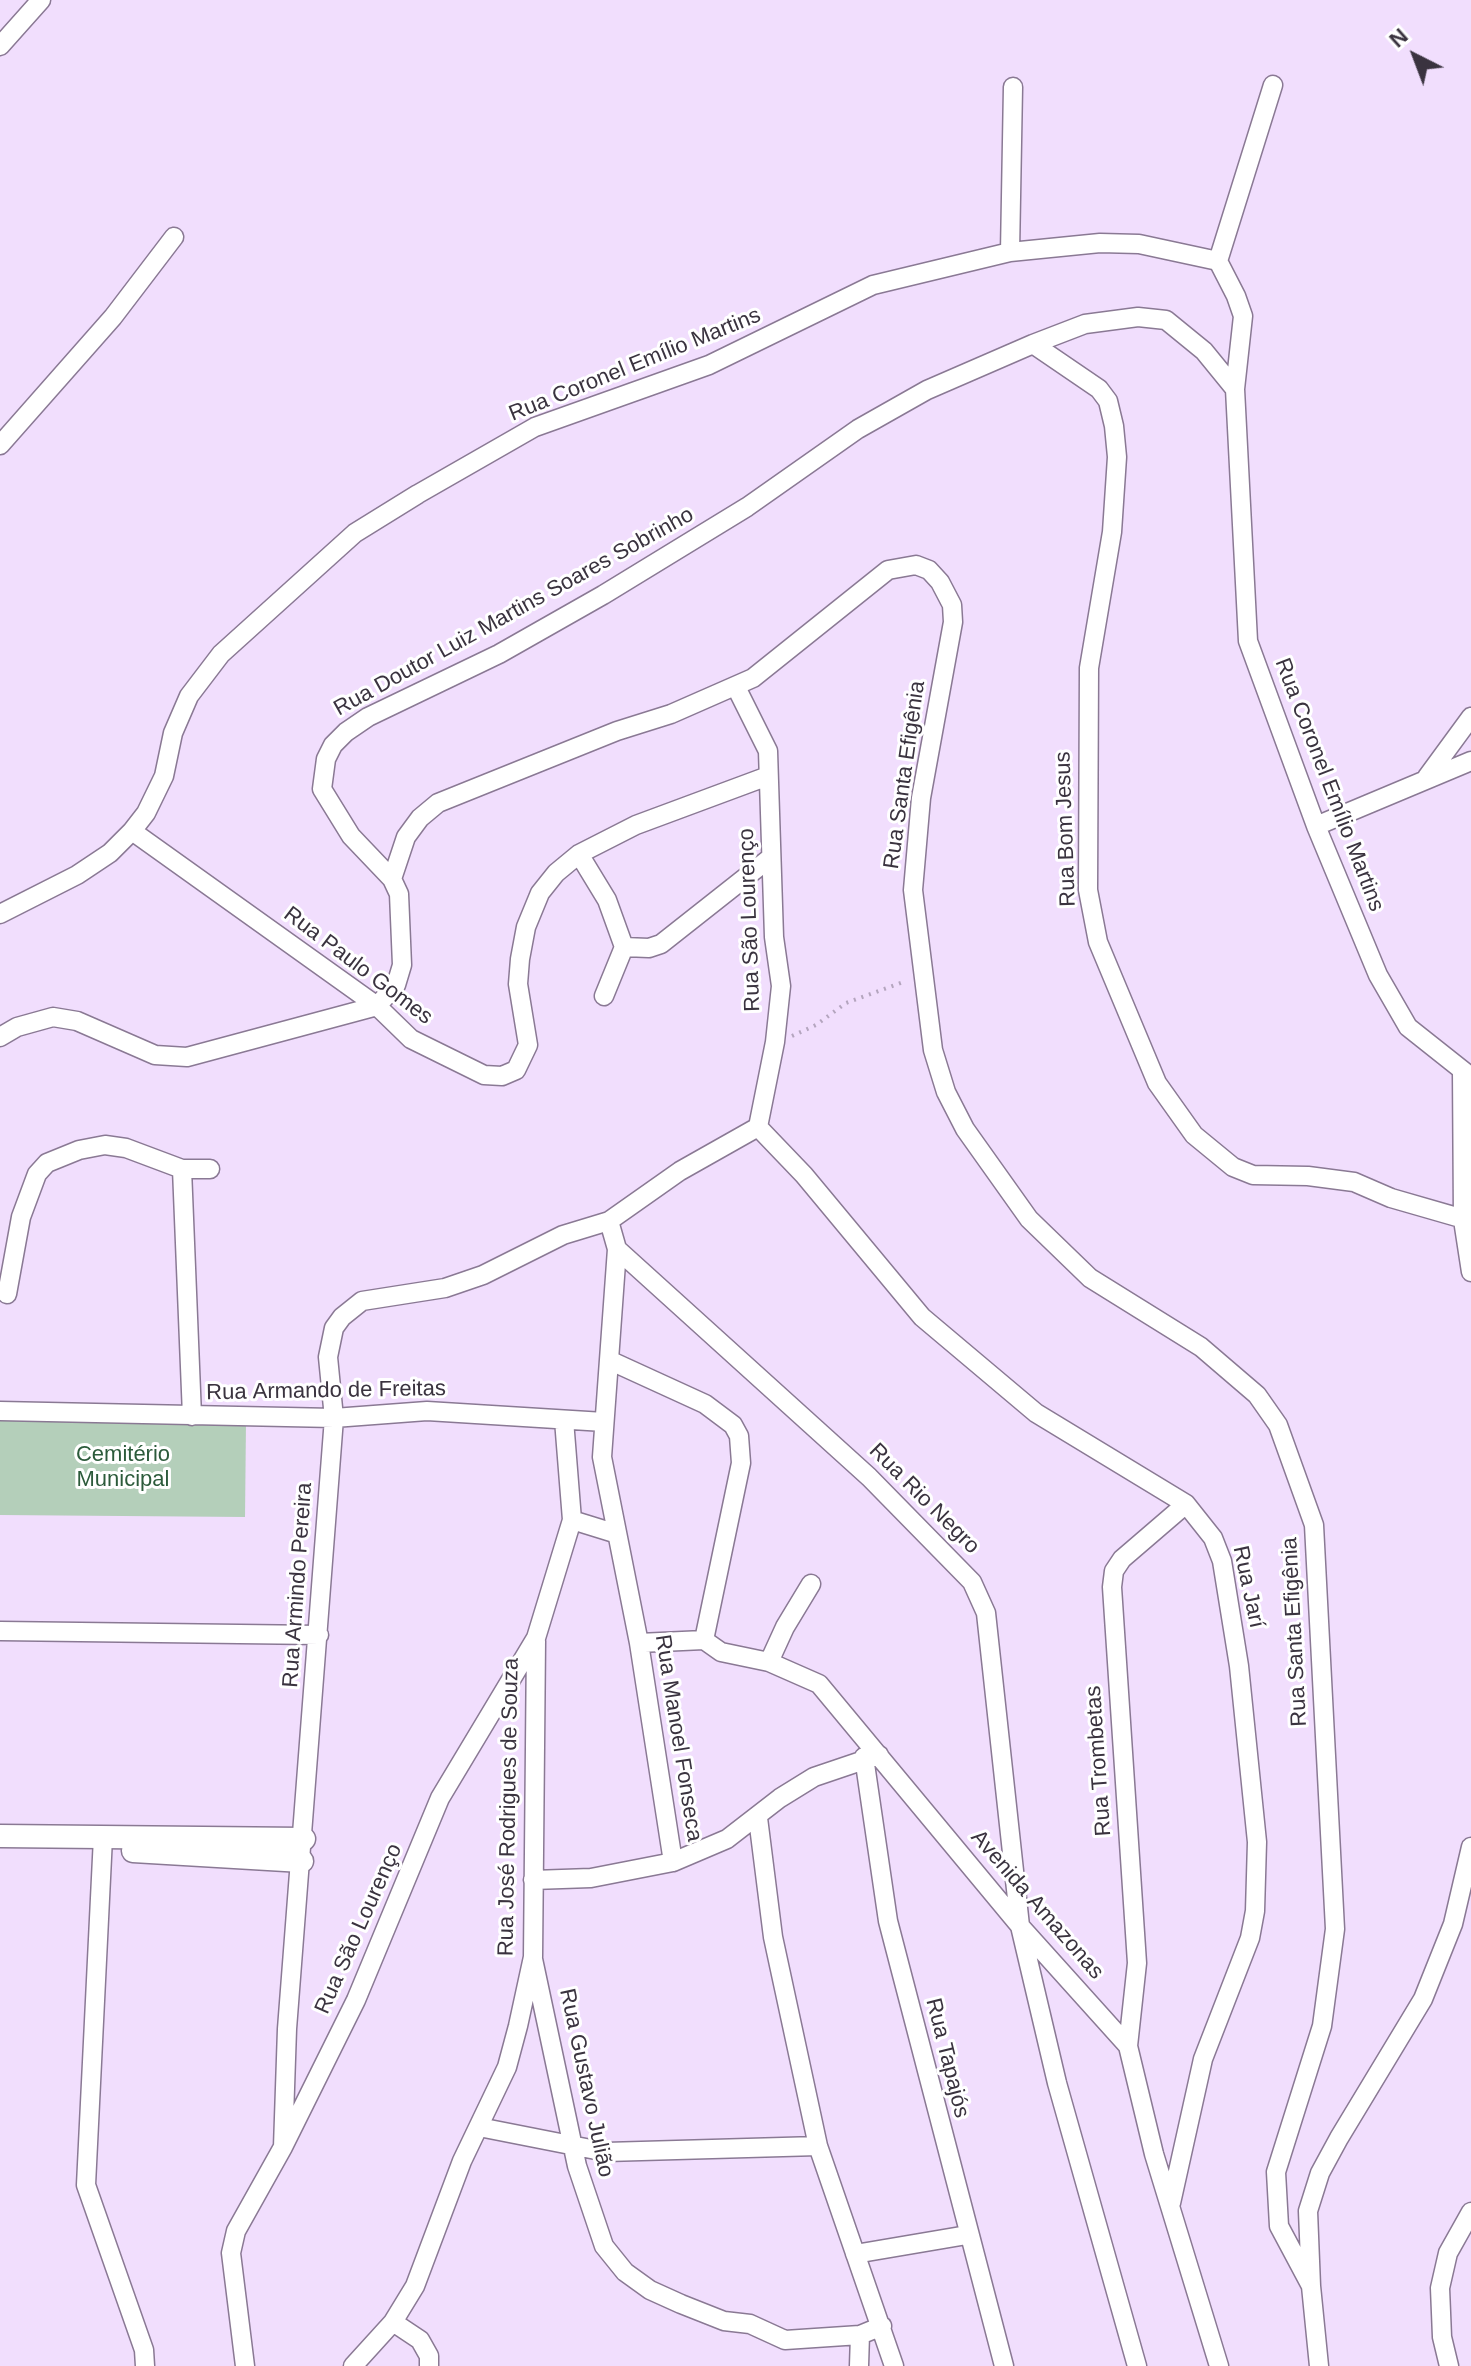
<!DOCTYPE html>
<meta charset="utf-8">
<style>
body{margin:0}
#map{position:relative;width:1471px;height:2366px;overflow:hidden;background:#f1defd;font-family:Arial,sans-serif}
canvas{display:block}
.north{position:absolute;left:1375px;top:16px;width:80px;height:80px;-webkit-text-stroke:6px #fff;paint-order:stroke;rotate:318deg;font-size:22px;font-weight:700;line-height:32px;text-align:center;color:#3a333f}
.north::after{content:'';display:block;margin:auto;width:28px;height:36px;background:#3a333f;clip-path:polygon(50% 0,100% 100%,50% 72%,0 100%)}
</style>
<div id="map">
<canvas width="1471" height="2366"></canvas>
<div class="north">N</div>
</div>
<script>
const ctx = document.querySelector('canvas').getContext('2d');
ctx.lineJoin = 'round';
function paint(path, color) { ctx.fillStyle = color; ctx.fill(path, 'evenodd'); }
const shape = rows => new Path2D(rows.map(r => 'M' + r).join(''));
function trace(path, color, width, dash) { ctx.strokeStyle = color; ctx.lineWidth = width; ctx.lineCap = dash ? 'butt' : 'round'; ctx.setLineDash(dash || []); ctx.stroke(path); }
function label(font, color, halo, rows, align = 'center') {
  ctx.font = font + ' Arial,sans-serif'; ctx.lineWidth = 6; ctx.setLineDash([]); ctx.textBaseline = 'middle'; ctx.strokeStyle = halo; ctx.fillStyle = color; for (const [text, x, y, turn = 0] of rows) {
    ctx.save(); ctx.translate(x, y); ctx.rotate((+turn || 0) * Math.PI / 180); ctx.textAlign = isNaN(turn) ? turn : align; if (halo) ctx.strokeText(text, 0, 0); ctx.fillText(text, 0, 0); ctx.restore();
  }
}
const green = shape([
 [0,1418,246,1421,245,1517,0,1515]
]);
const path = shape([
 [792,1036,816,1025,846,1003,906,981]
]);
const minor = shape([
 [0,46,41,0],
 [1010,252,1013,87],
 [1218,261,1273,85],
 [1033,344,1099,389,1108,401,1114,426,1117,457,1112,532,1089,668,1088,890,1098,942,1157,1083,1194,1135,1233,1167,1253,1175,1308,1176,1354,1182,1391,1198,1471,1221],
 [0,445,113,317,174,237],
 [736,687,768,751,774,937,781,986,775,1042,758,1127,680,1171,609,1221,617,1249,602,1457,639,1643,673,1862,727,1839,780,1798,814,1777,879,1755],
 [1427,777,1471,717],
 [1316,826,1471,761],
 [132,831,377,1006,411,1039,484,1075,502,1076,516,1070,528,1045,518,984,520,959,526,927,540,893,556,873,579,854,636,825,768,776],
 [579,854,607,900,624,947],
 [392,879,406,837,420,818,438,803,617,731,671,714,753,678,888,570,916,565,929,570,940,582,952,605,953,622,921,798,913,890,933,1050,946,1092,965,1129,1029,1219,1090,1278,1201,1347,1257,1395,1278,1425,1314,1525,1335,1929,1322,2026,1276,2172,1279,2226,1311,2286],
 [0,914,77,875,110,853,132,831,146,813,164,776,173,733,189,696,221,654,355,533,418,494,535,427,709,365,873,285,1010,252,1100,243,1139,244,1218,261,1236,296,1243,316,1235,389,1248,641,1316,826,1378,975,1408,1027,1471,1077],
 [604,996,624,947,649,948,661,944,770,858],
 [0,1037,17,1027,53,1017,77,1021,155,1055,187,1057,377,1006,396,985,402,965,399,894,392,879,351,836,322,789,326,759,333,745,346,732,368,717,499,654,603,595,747,507,858,429,927,390,1033,344,1085,324,1138,317,1166,320,1204,351,1235,389],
 [1462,1071,1463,1220,1471,1272],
 [758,1127,804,1175,922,1317,1036,1413,1186,1504,1213,1538,1222,1561,1239,1666,1257,1842,1255,1911,1250,1938,1203,2059,1171,2203],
 [182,1169,192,1416],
 [617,1249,869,1477,972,1582,986,1613,1020,1926,1057,2083,1137,2366],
 [7,1294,21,1217,37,1174,47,1163,79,1150,105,1145,126,1148,182,1169,210,1169],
 [611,1361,705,1404,733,1425,739,1436,741,1463,704,1640],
 [0,1411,334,1418,427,1411,604,1422],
 [572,1520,614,1533],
 [0,1631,319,1635],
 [639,1643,704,1640,721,1652,769,1662,819,1684,1020,1926,1128,2046,1154,2154,1219,2366],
 [769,1662,785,1627,811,1584],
 [864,1757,888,1921,1004,2366],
 [758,1818,773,1937,818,2146,894,2366],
 [103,1837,86,2185,144,2350,145,2366],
 [533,1880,591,1878,673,1862],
 [533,1959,577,2166,604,2246,625,2272,650,2290,681,2304,724,2321,750,2324,785,2340,860,2335,882,2326],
 [1128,2046,1137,1963,1112,1587,1114,1571,1122,1559,1186,1504],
 [479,2127,606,2152,818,2146],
 [283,2147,287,2029,334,1418,328,1357,334,1328,342,1317,362,1301,445,1288,483,1275,563,1235,609,1221],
 [855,2254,967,2235],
 [393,2322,420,2340,429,2356,429,2366],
 [245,2366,231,2253,236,2231,283,2147,356,2000,440,1798,536,1638,572,1520,564,1420],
 [353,2366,393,2322,415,2286,462,2161,507,2067,518,2026,533,1957,536,1641],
 [859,2366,860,2335],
 [1319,2366,1311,2286,1308,2211,1320,2173,1339,2138,1423,1999,1453,1924,1471,1847],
 [1449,2366,1442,2337,1440,2288,1448,2253,1471,2212]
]);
const tertiary = shape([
 [0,1836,304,1839],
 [133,1851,302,1861]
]);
const streetNames = [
 ["Rua Coronel Emílio Martins",635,365,-22],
 ["Rua Doutor Luiz Martins Soares Sobrinho",514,612,-29],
 ["Rua Santa Efigênia",905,775,-82],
 ["Rua Coronel Emílio Martins",1329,785,69],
 ["Rua Bom Jesus",1066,829,-92],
 ["Rua São Lourenço",750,920,-92],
 ["Rua Paulo Gomes",358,966,37],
 ["Rua Armando de Freitas",326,1391,-1],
 ["Rua Rio Negro",924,1499,45],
 ["Rua Armindo Pereira",298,1585,-86],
 ["Rua Jarí",1248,1587,78],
 ["Rua Santa Efigênia",1295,1632,-93],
 ["Rua Manoel Fonseca",678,1738,81],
 ["Rua Trombetas",1099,1761,-94],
 ["Rua José Rodrigues de Souza",509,1807,-89],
 ["Avenida Amazonas",1037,1905,49],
 ["Rua São Lourenço",359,1929,-66],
 ["Rua Tapajós",947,2058,76],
 ["Rua Gustavo Julião",586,2083,78]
];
const parkNames = [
 ["Cemitério",123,1455],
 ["Municipal",123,1480]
];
paint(green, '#b4cfba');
trace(minor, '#8a7994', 21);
trace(tertiary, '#8a7994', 25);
trace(path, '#b4a5be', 4, [2, 6]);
trace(minor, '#fff', 18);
trace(tertiary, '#fff', 22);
label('22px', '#3a333f', '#fff', streetNames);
label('22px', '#2c5b3b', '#fff', parkNames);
</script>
